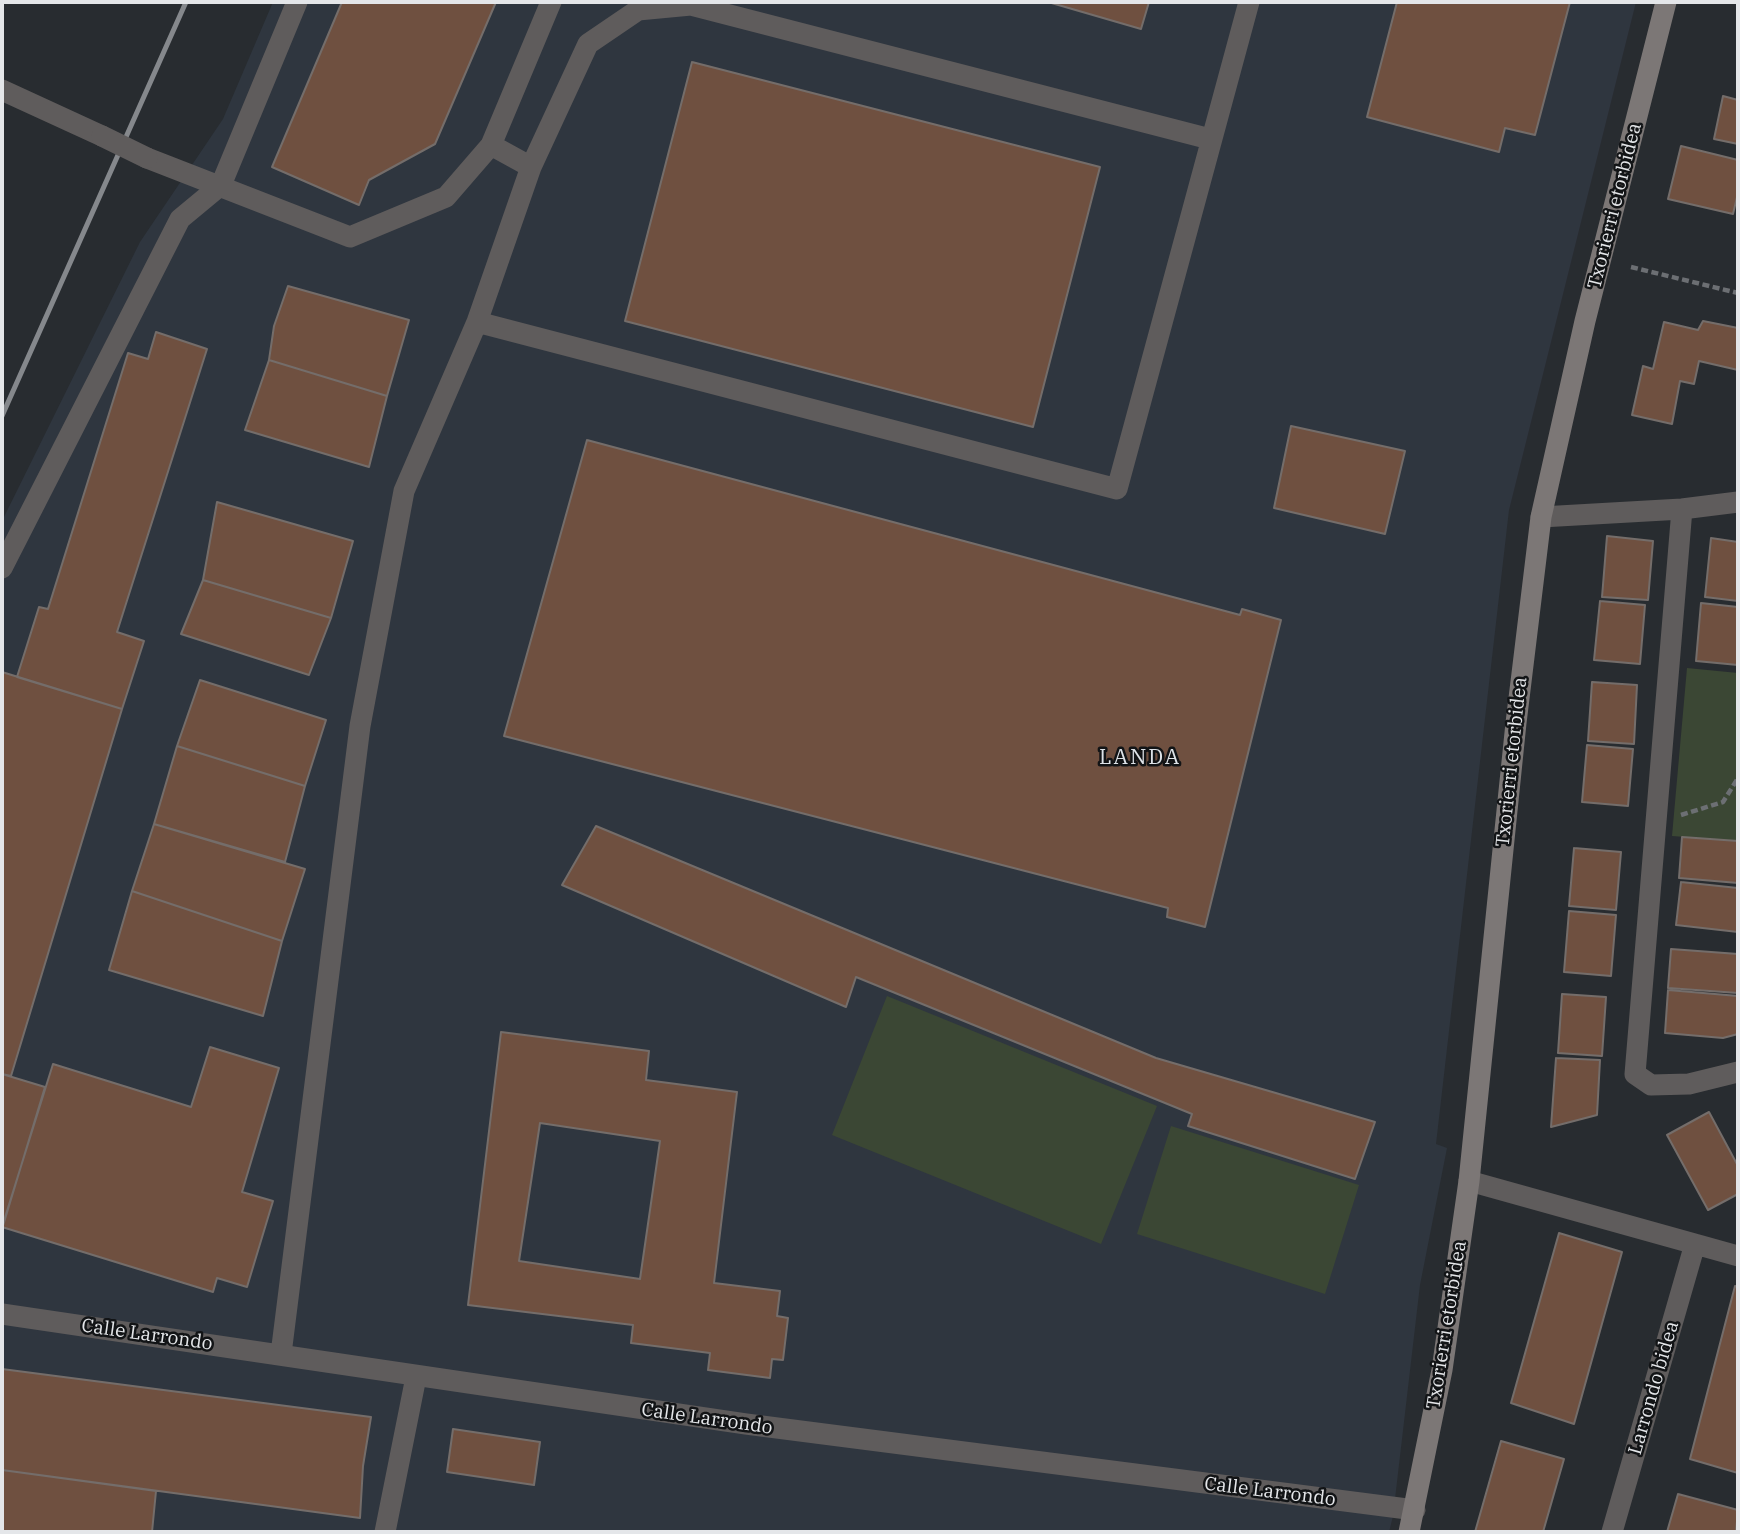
<!DOCTYPE html>
<style>
body{margin:0}
#map{position:relative;width:1740px;height:1534px;overflow:hidden;background:#282c30;font-family:"IBM Plex Serif",serif}
canvas{display:block}
.frame{position:absolute;inset:0;border:4px solid #e4e6e9;pointer-events:none}
</style>
<div id="map">
<canvas width="1740" height="1534"></canvas>
<div class="frame"></div>
</div>
<script>
const ctx = document.querySelector('canvas').getContext('2d');
ctx.lineJoin = 'round';
function paint(path, color) { ctx.fillStyle = color; ctx.fill(path, 'evenodd'); }
const shape = rows => new Path2D(rows.map(r => 'M' + r).join(''));
function trace(path, color, width, dash) { ctx.strokeStyle = color; ctx.lineWidth = width; ctx.lineCap = dash ? 'butt' : 'round'; ctx.setLineDash(dash || []); ctx.stroke(path); }
function label(font, color, halo, rows, align = 'center') {
  ctx.font = font + ' "IBM Plex Serif",serif'; ctx.lineWidth = 5; ctx.setLineDash([]); ctx.textBaseline = 'middle'; ctx.strokeStyle = halo; ctx.fillStyle = color; for (const [text, x, y, turn = 0] of rows) {
    ctx.save(); ctx.translate(x, y); ctx.rotate((+turn || 0) * Math.PI / 180); ctx.textAlign = isNaN(turn) ? turn : align; if (halo) ctx.strokeText(text, 0, 0); ctx.fillText(text, 0, 0); ctx.restore();
  }
}
const built = shape([
 [273,2,1636,2,1509,510,1436,1144,1447,1148,1420,1285,1393,1516,1389,1532,2,1532,2,521,140,242,223,119]
]);
const green = shape([
 [1687,668,1738,673,1738,841,1672,836],
 [887,996,1157,1106,1101,1244,832,1135],
 [1171,1126,1359,1185,1325,1294,1137,1234]
]);
const building = shape([
 [342,2,496,2,435,144,369,180,359,205,272,167,342,2],
 [1048,2,1149,2,1141,29,1048,2],
 [1397,2,1570,2,1535,135,1505,128,1499,152,1367,117,1397,2],
 [692,62,1100,167,1033,427,625,321,692,62],
 [1723,96,1738,100,1738,144,1714,139,1723,96],
 [1681,146,1738,160,1738,193,1733,214,1668,199,1681,146],
 [288,286,409,320,387,396,269,360,274,326,288,286],
 [1703,321,1738,328,1738,370,1699,361,1694,384,1680,381,1672,424,1632,415,1643,366,1653,369,1664,322,1698,330,1703,321],
 [156,332,207,349,117,632,144,641,122,709,17,677,39,607,48,609,128,353,148,359,156,332],
 [269,360,387,396,369,467,245,430,269,360],
 [1291,426,1405,451,1385,534,1274,508,1291,426],
 [587,440,1240,615,1242,609,1281,620,1205,927,1167,917,1168,908,504,736,587,440],
 [217,502,353,541,331,618,203,580,217,502],
 [1607,536,1653,541,1648,600,1602,597,1607,536],
 [1711,538,1738,542,1738,601,1705,597,1711,538],
 [203,580,331,618,309,675,181,634,203,580],
 [1600,601,1645,605,1640,664,1594,660,1600,601],
 [1701,603,1738,607,1738,665,1696,661,1701,603],
 [2,672,122,709,11,1076,2,1074,2,672],
 [200,680,326,720,305,786,177,746,200,680],
 [1592,682,1637,685,1634,744,1588,741,1592,682],
 [1587,745,1633,749,1628,806,1582,802,1587,745],
 [177,746,305,786,285,862,154,824,177,746],
 [154,824,305,869,282,941,132,891,154,824],
 [596,826,1156,1058,1375,1122,1355,1179,1188,1126,1192,1114,856,977,846,1007,562,885,596,826],
 [1682,837,1738,841,1738,883,1679,878,1682,837],
 [1574,848,1621,852,1616,910,1569,906,1574,848],
 [1681,882,1738,888,1738,932,1676,925,1681,882],
 [132,891,282,941,263,1016,109,970,132,891],
 [1569,911,1616,915,1611,976,1564,972,1569,911],
 [1671,949,1738,954,1738,993,1668,988,1671,949],
 [1668,990,1738,996,1738,1034,1723,1038,1665,1033,1668,990],
 [1562,994,1606,997,1602,1056,1558,1053,1562,994],
 [501,1032,649,1051,646,1080,737,1092,714,1283,780,1291,777,1316,788,1318,783,1360,772,1359,770,1378,708,1370,710,1353,631,1343,633,1325,468,1305,501,1032],
 [540,1123,660,1141,640,1279,519,1261,540,1123],
 [210,1047,279,1068,242,1192,273,1201,247,1287,217,1278,213,1292,2,1227,53,1064,191,1107,210,1047],
 [1556,1058,1600,1060,1597,1115,1551,1127,1556,1058],
 [2,1074,45,1087,2,1229,2,1074],
 [1709,1112,1738,1166,1738,1194,1708,1210,1667,1135,1709,1112],
 [1559,1233,1622,1252,1574,1424,1511,1403,1559,1233],
 [1735,1286,1738,1287,1738,1473,1690,1459,1735,1286],
 [2,1369,371,1417,363,1466,360,1518,2,1470,2,1369],
 [453,1429,540,1442,534,1485,447,1472,453,1429],
 [1501,1441,1564,1459,1543,1532,1475,1532,1501,1441],
 [2,1470,156,1491,152,1532,2,1532,2,1470],
 [1678,1494,1738,1510,1736,1532,1667,1532,1678,1494]
]);
const path = shape([
 [1631,267,1738,293],
 [1681,815,1723,802,1738,778]
]);
const street = shape([
 [2,90,102,136],
 [491,145,551,2],
 [147,158,350,237,446,197,491,145,531,167],
 [477,322,1117,489,1249,2],
 [1682,509,1635,1074,1651,1085,1689,1084,1738,1072],
 [1541,517,1682,509,1738,502],
 [2,568,180,219,221,185,297,2],
 [1469,1181,1738,1256],
 [2,1314,746,1424,1415,1510],
 [281,1354,360,726,404,491,477,322,531,167,588,44,638,10,691,5,1210,139],
 [385,1532,416,1377],
 [1612,1532,1695,1244]
]);
const secondary = shape([
 [1409,1532,1442,1370,1469,1181,1516,723,1541,517,1585,321,1666,2]
]);
const rail = shape([
 [2,416,186,2]
]);
const streetBridge = shape([
 [102,136,147,158]
]);
const streetNames = [
 ["Txorierri etorbidea",1615,206,-76],
 ["Txorierri etorbidea",1512,762,-84],
 ["Txorierri etorbidea",1447,1325,-81],
 ["Calle Larrondo",147,1335,8],
 ["Larrondo bidea",1654,1388,-74],
 ["Calle Larrondo",707,1419,8],
 ["Calle Larrondo",1270,1492,7]
];
const neighbourhoodNames = [
 ["LANDA",1140,758]
];
paint(built, '#2f363f');
paint(green, '#3b4734');
paint(building, '#6f5040');
trace(building, '#746d6a', 2);
trace(path, '#6c6f73', 4.5, [7, 3.5]);
trace(street, '#5f5c5c', 21);
trace(secondary, '#7c7776', 21);
trace(rail, '#85888c', 5);
trace(streetBridge, '#5f5c5c', 21);
label('19px', '#e4e6e9', '#121416', streetNames);
ctx.letterSpacing = '2px';
label('21px', '#dee3e8', '#121416', neighbourhoodNames);
ctx.letterSpacing = '0px';
</script>
